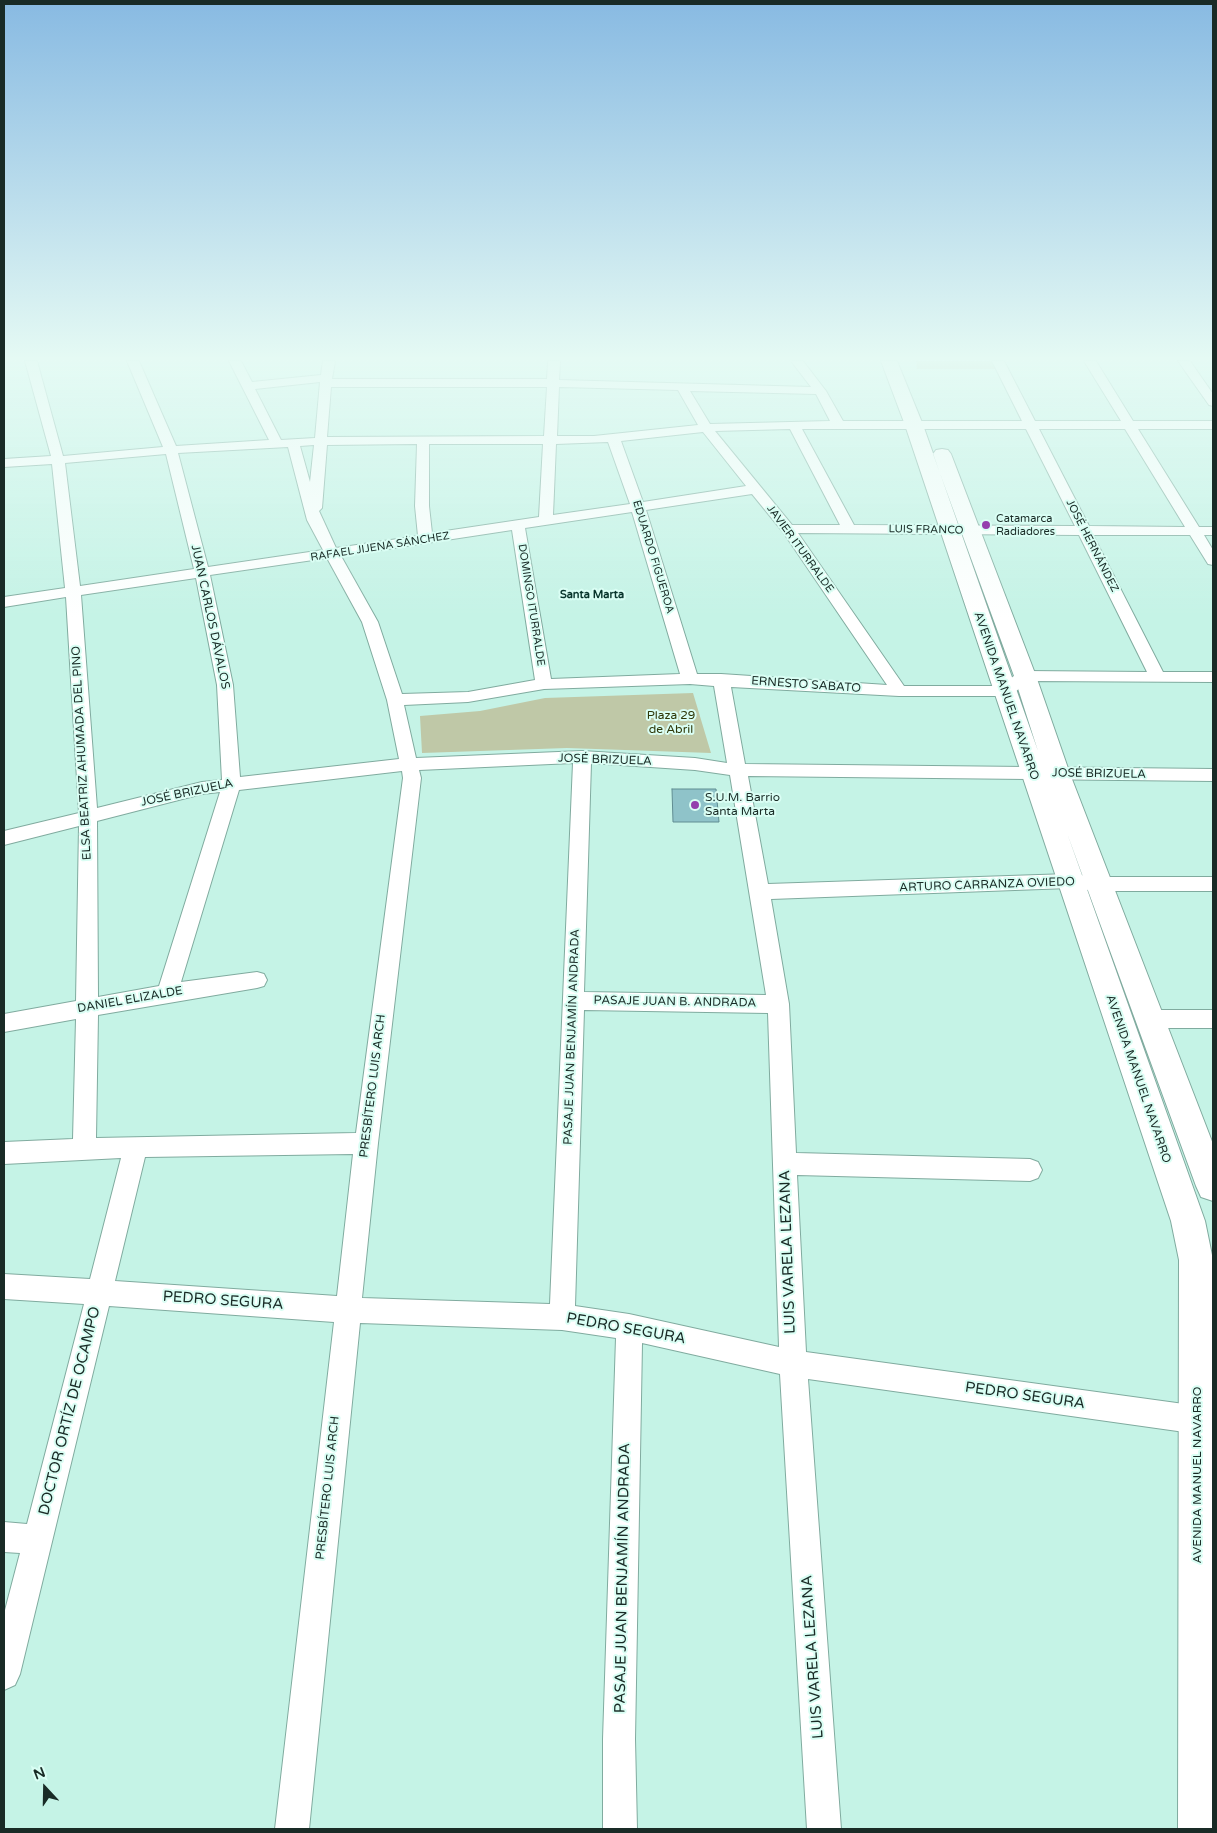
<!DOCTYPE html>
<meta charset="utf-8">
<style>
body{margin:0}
#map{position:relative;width:1217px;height:1833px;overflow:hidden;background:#c5f3e6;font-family:"Varela Round",sans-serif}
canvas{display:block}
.frame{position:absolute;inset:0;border:5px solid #192b26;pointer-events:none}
.north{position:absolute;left:20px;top:1763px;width:50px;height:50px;-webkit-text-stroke:4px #dafef4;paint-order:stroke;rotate:339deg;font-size:14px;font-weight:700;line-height:20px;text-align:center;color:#192b26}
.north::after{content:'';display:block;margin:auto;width:18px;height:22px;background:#192b26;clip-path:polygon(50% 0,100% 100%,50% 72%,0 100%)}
</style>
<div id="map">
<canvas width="1217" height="1833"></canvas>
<div class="frame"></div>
<div class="north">N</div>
</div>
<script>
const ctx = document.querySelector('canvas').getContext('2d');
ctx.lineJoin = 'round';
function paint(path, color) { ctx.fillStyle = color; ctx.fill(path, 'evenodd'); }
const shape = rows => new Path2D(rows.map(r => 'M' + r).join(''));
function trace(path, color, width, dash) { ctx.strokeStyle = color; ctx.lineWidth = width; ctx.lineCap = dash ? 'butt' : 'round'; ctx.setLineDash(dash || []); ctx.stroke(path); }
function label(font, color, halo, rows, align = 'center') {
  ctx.font = font + ' "Varela Round",sans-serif'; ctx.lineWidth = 4; ctx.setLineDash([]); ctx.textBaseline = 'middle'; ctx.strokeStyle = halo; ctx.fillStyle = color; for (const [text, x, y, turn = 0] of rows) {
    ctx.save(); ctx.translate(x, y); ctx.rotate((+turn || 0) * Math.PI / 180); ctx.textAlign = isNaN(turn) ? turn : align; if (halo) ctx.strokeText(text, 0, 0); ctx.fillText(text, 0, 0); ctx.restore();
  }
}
const green = shape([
 [916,361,992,361,996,369,917,369],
 [693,693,711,753,567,748,422,753,420,716,480,711,545,698]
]);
const building = shape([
 [672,789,716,789,719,822,673,822,672,789]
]);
const minor = shape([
 [25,361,37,361,63,456,163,447,127,361,139,361,176,446,269,440,229,361,241,361,252,382,321,375,323,361,335,361,332,379,547,379,548,361,560,361,559,380,811,387,791,361,803,361,826,391,843,421,1022,421,992,361,1004,361,1035,421,1121,421,1084,361,1096,361,1133,421,1213,421,1213,429,1138,429,1199,527,1213,527,1213,535,1204,535,1213,550,1213,565,1208,564,1190,535,1093,535,1163,672,1213,672,1213,682,1029,681,1011,695,1005,696,899,696,731,687,745,764,1213,769,1213,781,748,776,768,884,1069,874,1099,877,1213,877,1213,891,1099,891,1069,888,771,899,789,1004,796,1153,1030,1159,1038,1162,1042,1170,1038,1178,1030,1181,797,1175,806,1352,1213,1408,1213,1436,808,1379,841,1829,807,1829,780,1374,642,1343,635,1739,637,1829,603,1829,603,1739,616,1338,562,1330,360,1323,309,1829,275,1829,334,1322,109,1306,20,1674,15,1685,4,1690,4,1614,20,1553,4,1552,4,1522,27,1524,84,1304,4,1299,4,1274,90,1279,121,1158,4,1164,4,1142,73,1139,76,1019,4,1032,4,1014,76,1001,79,826,4,845,4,831,79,813,66,597,4,607,4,597,65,588,52,464,4,467,4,459,51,456,25,361],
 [320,382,315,438,281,440,255,389,320,382],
 [331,387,547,387,544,436,327,437,331,387],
 [559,387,678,390,698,425,594,436,557,436,559,387],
 [690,391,816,394,830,421,710,424,690,391],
 [790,429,840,525,792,525,715,431,790,429],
 [802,429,1026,429,1075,526,854,525,802,429],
 [1039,429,1125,429,1185,527,1089,526,1039,429],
 [703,432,746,486,643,502,621,441,703,432],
 [608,442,630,504,553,515,556,444,608,442],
 [417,444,415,506,418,536,336,548,319,511,322,508,327,445,417,444],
 [429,444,543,444,539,517,432,533,429,506,429,444],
 [314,445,310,482,300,446,314,445],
 [288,447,307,520,323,550,208,567,178,453,288,447],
 [166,454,194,569,80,586,65,463,166,454],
 [752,494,783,532,887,685,721,674,697,674,646,510,752,494],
 [632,512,680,674,551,679,525,528,632,512],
 [512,530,535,680,468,692,402,694,378,622,341,556,512,530],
 [798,533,1079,535,1147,672,1025,671,1019,672,1001,686,904,686,798,533],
 [327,558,362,622,387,700,399,759,240,777,233,685,210,575,327,558],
 [196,578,217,685,222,780,202,782,97,808,81,595,196,578],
 [690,684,714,686,727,763,695,758,582,751,416,758,404,705,468,702,544,689,690,684],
 [573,763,550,1304,362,1298,378,1143,421,778,419,770,573,763],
 [591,763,695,770,730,775,766,995,584,992,591,763],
 [402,771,403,778,356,1133,96,1138,98,1015,257,988,264,986,267,980,264,974,257,972,181,982,239,790,402,771],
 [220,792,159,986,98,997,97,821,202,794,220,792],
 [584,1010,768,1013,779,1347,629,1314,575,1306,584,1010],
 [353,1154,337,1296,115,1281,145,1157,353,1154],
 [1178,361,1190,361,1213,394,1213,406,1209,405,1178,361],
 [1150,1010,1213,1010,1213,1028,1150,1028,1142,1025,1139,1019,1142,1013,1150,1010]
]);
const secondary = shape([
 [881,361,897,361,923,425,1038,751,1014,676,933,454,936,450,942,449,948,450,951,454,1036,676,1070,774,1213,1144,1213,1201,1201,1197,1196,1186,1067,833,1205,1221,1213,1260,1213,1829,1178,1829,1179,1260,1171,1221,905,425,881,361]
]);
const markers = [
 [986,525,5,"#943fad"],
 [695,805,5,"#943fad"]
];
const farPoinames = [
 ["Catamarca",996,519],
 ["Radiadores",996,532]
];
const farStreetnames = [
 ["LUIS FRANCO",926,530,1],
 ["JOSÉ HERNÁNDEZ",1092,546,63],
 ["RAFAEL JIJENA SÁNCHEZ",380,547,-9],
 ["JAVIER ITURRALDE",800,549,54],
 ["EDUARDO FIGUEROA",653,557,73],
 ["DOMINGO ITURRALDE",531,605,81]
];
const farNeighbourhoodnames = [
 ["Santa Marta",592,595]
];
const streetNames = [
 ["JUAN CARLOS DÁVALOS",210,617,78],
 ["ERNESTO SABATO",806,685,4],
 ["AVENIDA MANUEL NAVARRO",1006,696,71],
 ["ELSA BEATRIZ AHUMADA DEL PINO",82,753,-93],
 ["JOSÉ BRIZUELA",605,760,2],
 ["JOSÉ BRIZUELA",1099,774,1],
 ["JOSÉ BRIZUELA",187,793,-12],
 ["ARTURO CARRANZA OVIEDO",987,885,-2],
 ["DANIEL ELIZALDE",130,1000,-10],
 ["PASAJE JUAN B. ANDRADA",675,1002,1],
 ["PASAJE JUAN BENJAMÍN ANDRADA",572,1037,-88],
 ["AVENIDA MANUEL NAVARRO",1138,1079,71],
 ["PRESBÍTERO LUIS ARCH",373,1086,-83],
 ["AVENIDA MANUEL NAVARRO",1198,1475,-90],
 ["PRESBÍTERO LUIS ARCH",328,1488,-84]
];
const parkNames = [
 ["Plaza 29",671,716],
 ["de Abril",671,730]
];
const poiNames = [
 ["S.U.M. Barrio",705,798],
 ["Santa Marta",705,812]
];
const nearStreetnames = [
 ["LUIS VARELA LEZANA",788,1252,-92],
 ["PEDRO SEGURA",223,1301,4],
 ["PEDRO SEGURA",626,1329,10],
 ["PEDRO SEGURA",1025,1396,8],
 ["DOCTOR ORTÍZ DE OCAMPO",70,1411,-76],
 ["PASAJE JUAN BENJAMÍN ANDRADA",623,1578,-89],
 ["LUIS VARELA LEZANA",813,1657,-94]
];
paint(green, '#bfc8a7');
paint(building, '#8fc3c9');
trace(building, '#608d92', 1);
trace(minor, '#80ab9f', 2);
trace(secondary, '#80ab9f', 2);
paint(minor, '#fff');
paint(secondary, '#fff');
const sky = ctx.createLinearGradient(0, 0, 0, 618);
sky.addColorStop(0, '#88bae2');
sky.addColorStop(0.58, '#e5faf4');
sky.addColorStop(1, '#e5faf400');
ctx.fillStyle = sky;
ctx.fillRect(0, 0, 1217, 618);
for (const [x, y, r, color] of markers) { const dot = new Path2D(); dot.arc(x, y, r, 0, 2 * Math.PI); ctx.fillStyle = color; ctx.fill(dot); trace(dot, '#dafef4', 2); }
label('11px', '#192b26', '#dafef4', farPoinames, 'left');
label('11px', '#192b26', '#dafef4', farStreetnames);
label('bold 11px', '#08352c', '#dafef4', farNeighbourhoodnames);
label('12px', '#192b26', '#dafef4', streetNames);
label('12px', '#2e3708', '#dafef4', parkNames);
label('12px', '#192b26', '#dafef4', poiNames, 'left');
label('15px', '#192b26', '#dafef4', nearStreetnames);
</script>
